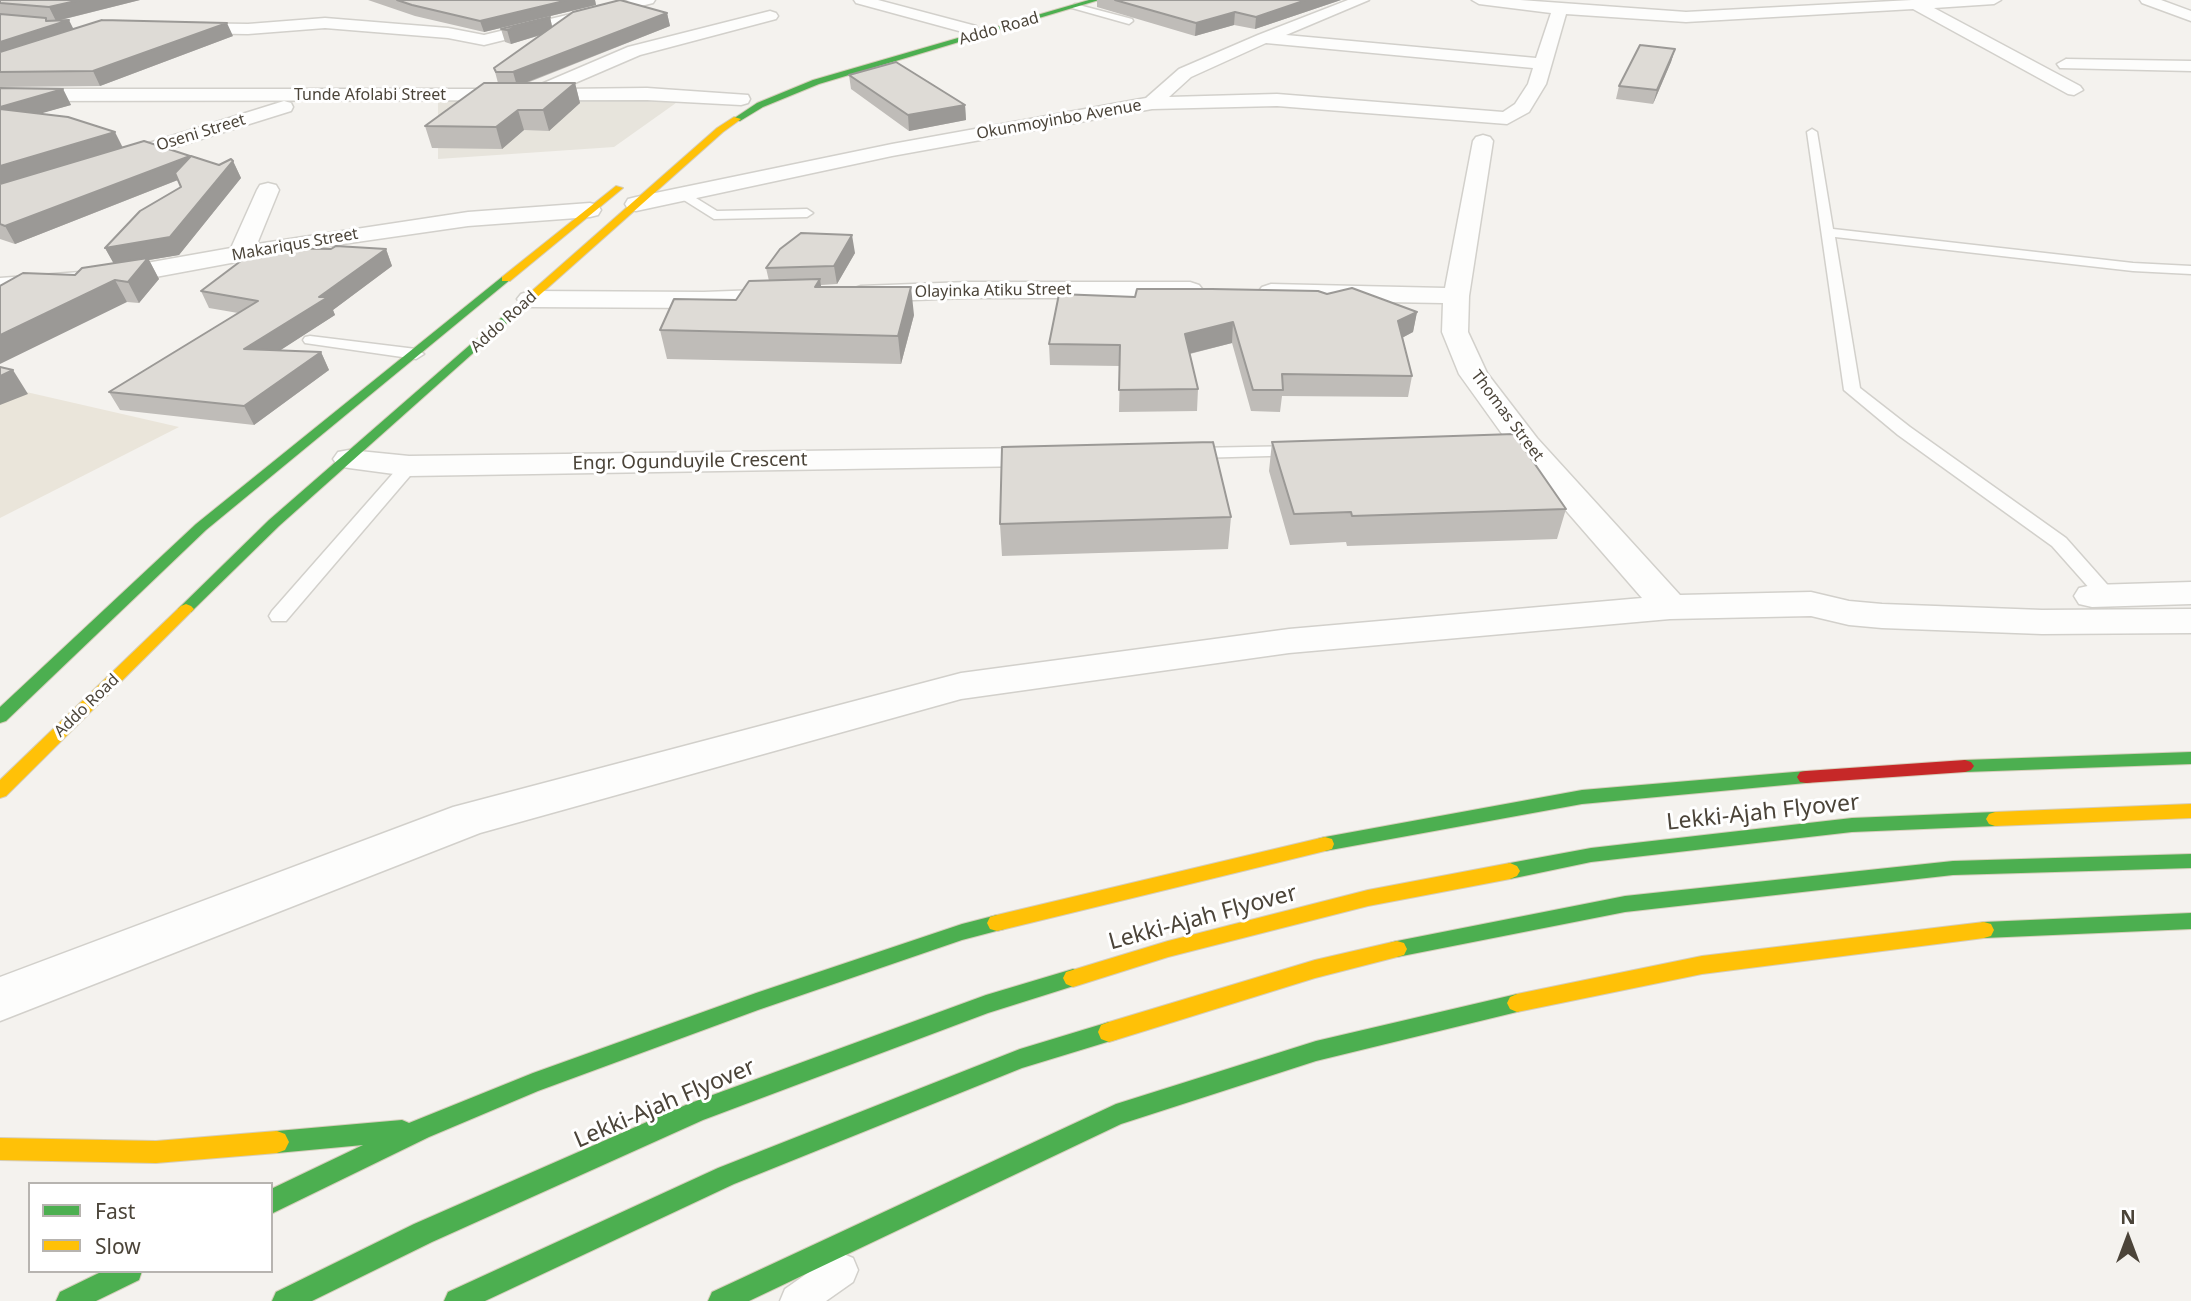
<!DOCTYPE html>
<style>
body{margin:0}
#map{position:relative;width:2191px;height:1301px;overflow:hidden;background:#f4f2ee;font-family:"Noto Sans",sans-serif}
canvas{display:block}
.legend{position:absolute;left:28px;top:1182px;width:245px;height:91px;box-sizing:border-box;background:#fff;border:2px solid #b7b4b0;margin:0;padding:9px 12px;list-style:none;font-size:21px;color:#4b4439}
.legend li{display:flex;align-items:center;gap:14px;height:35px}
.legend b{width:35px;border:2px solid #b7b4b0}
.north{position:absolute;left:2093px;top:1203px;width:70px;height:70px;-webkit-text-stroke:5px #fff;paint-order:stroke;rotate:0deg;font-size:19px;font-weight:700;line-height:28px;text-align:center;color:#4b4439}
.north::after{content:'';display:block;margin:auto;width:24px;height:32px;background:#4b4439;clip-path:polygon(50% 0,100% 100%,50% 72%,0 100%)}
</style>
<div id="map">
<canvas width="2191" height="1301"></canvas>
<ul class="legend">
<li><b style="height:9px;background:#4caf50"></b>Fast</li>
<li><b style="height:9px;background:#ffc107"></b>Slow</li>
</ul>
<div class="north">N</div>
</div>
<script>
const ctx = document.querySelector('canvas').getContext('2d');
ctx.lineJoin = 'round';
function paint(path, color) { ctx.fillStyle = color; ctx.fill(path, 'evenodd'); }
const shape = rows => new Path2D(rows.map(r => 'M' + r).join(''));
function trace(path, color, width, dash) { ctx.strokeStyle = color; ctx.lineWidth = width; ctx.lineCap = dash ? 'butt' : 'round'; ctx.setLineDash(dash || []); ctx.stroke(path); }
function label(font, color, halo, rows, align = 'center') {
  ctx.font = font + ' "Noto Sans",sans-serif'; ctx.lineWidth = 6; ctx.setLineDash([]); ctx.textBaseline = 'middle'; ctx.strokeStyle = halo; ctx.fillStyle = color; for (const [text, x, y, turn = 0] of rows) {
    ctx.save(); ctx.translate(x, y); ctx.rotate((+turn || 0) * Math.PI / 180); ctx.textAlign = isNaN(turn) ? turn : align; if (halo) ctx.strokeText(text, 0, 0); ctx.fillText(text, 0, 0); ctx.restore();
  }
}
const residential = shape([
 [438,96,683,98,614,147,438,159]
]);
const education = shape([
 [0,386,179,427,0,518]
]);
const lane = shape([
 [1075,4,1132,19,1133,21,1129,24,1072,8,1075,4],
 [1812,129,1817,132,1833,229,2133,263,2191,266,2191,274,2133,271,1835,237,1860,388,1910,427,2066,538,2113,591,2116,595,2113,599,2099,599,2052,546,1898,435,1844,390,1807,132,1812,129],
 [683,190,717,211,807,209,813,213,807,217,714,219,679,197,679,191,683,190],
 [310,336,416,349,424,354,416,359,305,343,303,340,305,337,310,336],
 [1300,446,1309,451,1306,455,1195,458,1186,453,1195,448,1300,446],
 [409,461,418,466,415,470,286,621,272,621,269,616,272,611,403,462,409,461],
 [841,1253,853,1258,858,1270,853,1282,826,1301,780,1301,785,1289,829,1258,841,1253]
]);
const street = shape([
 [629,0,655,0,653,3,484,45,448,38,325,28,248,34,177,33,169,28,177,23,248,24,325,18,448,28,484,35,629,0],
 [854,0,878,0,976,26,978,29,970,34,856,3,854,0],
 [1348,0,1369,0,1286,35,1536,58,1551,13,1479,4,1472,0,1520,0,1686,12,1912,0,2001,0,1994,4,1934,8,2080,86,2083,90,2074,95,2068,94,1913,9,1686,22,1566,14,1546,84,1529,112,1507,124,1277,106,1152,109,892,156,636,211,628,209,625,204,628,199,636,197,892,144,1146,98,1179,69,1258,35,1348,0],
 [1266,43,1533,68,1528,84,1515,104,1503,112,1277,94,1169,97,1191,77,1266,43],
 [2140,0,2161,0,2191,11,2191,21,2142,3,2140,0],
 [770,11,776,13,778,16,776,19,640,55,561,89,647,88,748,95,750,99,748,103,741,105,647,100,0,101,0,89,536,89,539,85,628,47,770,11],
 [2066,59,2191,61,2191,71,2060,68,2057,64,2066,59],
 [284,101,291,103,293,107,291,111,118,165,111,167,104,165,101,161,104,157,284,101],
 [1483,135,1490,137,1493,141,1469,296,1468,332,1487,373,1537,438,1680,595,1811,592,1849,601,1882,604,2042,610,2191,609,2191,633,2042,634,1882,628,1849,625,1811,616,1670,619,1289,653,961,699,480,833,0,1021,0,977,453,807,961,673,1289,629,1642,598,1515,452,1459,374,1442,332,1443,303,1271,300,1262,297,1258,292,1262,287,1271,284,1445,288,1473,141,1476,137,1483,135],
 [268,183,276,185,279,190,257,244,468,212,590,203,598,205,601,210,598,215,590,217,468,226,301,250,107,286,0,294,0,278,107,270,231,248,257,190,260,185,268,183],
 [967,282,1190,282,1199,285,1203,290,1199,295,1190,298,967,298,861,302,852,299,848,294,852,289,861,286,967,282],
 [787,289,796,292,800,297,796,302,704,308,530,307,521,304,517,299,521,294,530,291,704,292,787,289],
 [1031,448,1042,450,1047,457,1042,464,1031,466,409,476,349,468,338,466,333,459,338,452,349,450,409,456,1031,448],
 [2191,582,2191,604,2092,607,2079,604,2074,596,2079,588,2092,585,2191,582]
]);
const fast = shape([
 [1089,0,1099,0,819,84,763,107,740,121,733,119,757,103,813,80,1089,0],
 [502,277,511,279,206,530,6,721,0,723,0,707,196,524,502,277],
 [517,304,526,306,279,526,191,612,181,612,178,609,181,606,269,520,517,304],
 [2191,752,2191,764,1965,772,1959,770,1956,766,1959,762,1965,760,2191,752],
 [1806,771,1812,772,1815,777,1812,782,1806,783,1582,804,1325,851,1318,849,1316,844,1318,839,1325,837,1582,790,1806,771],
 [1995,812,2001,814,2004,819,2001,824,1995,826,1852,832,1591,862,1510,879,1503,876,1500,871,1503,866,1510,863,1591,848,1852,818,1995,812],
 [2191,854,2191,868,1953,875,1625,912,1397,957,1390,955,1387,949,1390,943,1397,941,1625,896,1953,861,2191,854],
 [2191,913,2191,929,1984,938,1977,936,1974,930,1977,924,1984,922,2191,913],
 [997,915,1004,917,1007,923,1004,929,962,940,758,1010,538,1091,429,1137,271,1214,271,1189,363,1145,277,1153,269,1150,265,1142,269,1134,277,1131,402,1120,409,1123,533,1073,756,993,962,924,997,915],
 [1073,969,1080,972,1083,978,1080,984,988,1013,703,1120,432,1242,312,1301,272,1301,276,1292,414,1224,688,1104,986,995,1073,969],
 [1517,994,1524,997,1527,1003,1524,1009,1517,1012,1316,1061,1121,1124,749,1301,708,1301,712,1292,1116,1104,1316,1041,1517,994],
 [1109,1022,1117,1025,1120,1032,1117,1039,1022,1068,734,1184,485,1301,444,1301,448,1292,718,1168,1020,1049,1109,1022],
 [103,1271,142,1271,139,1280,96,1301,56,1301,60,1292,103,1271]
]);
const slow = shape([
 [734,117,741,119,723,132,525,308,517,308,517,304,717,128,734,117],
 [616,186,623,188,510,281,502,281,502,277,616,186],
 [186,604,191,606,194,609,191,612,6,796,0,798,0,780,181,606,186,604],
 [2191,804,2191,818,1995,826,1989,824,1986,819,1989,814,1995,812,2191,804],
 [1325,837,1332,839,1334,844,1332,849,1325,851,997,931,990,929,987,923,990,917,997,915,1325,837],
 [1510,863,1517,866,1520,871,1517,876,1510,879,1368,906,1168,957,1073,987,1066,984,1063,978,1066,972,1168,941,1368,890,1510,863],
 [1984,922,1991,924,1994,930,1991,936,1984,938,1702,974,1517,1012,1510,1009,1507,1003,1510,997,1517,994,1702,956,1984,922],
 [1397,941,1404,943,1407,949,1404,955,1397,957,1315,978,1109,1042,1101,1039,1098,1032,1101,1025,1109,1022,1315,960,1397,941],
 [277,1131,285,1134,289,1142,285,1150,277,1153,156,1163,0,1160,0,1138,156,1141,277,1131]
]);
const jam = shape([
 [1965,760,1971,762,1974,766,1971,770,1965,772,1806,783,1800,782,1797,777,1800,772,1806,771,1965,760]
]);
const wall = shape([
 [0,0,140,0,57,21,73,29,233,36,100,86,0,87],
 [368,0,595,0,596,5,484,32,415,16],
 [1097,0,1341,0,1255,29,1234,25,1195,36,1097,7],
 [667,13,670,26,527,83,575,83,580,103,549,131,524,130,502,149,432,148,425,126,498,83,494,68,541,35,511,44,505,42,501,29,550,17,552,26],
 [1675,49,1671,62,1653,104,1616,99,1619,86],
 [849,75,965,105,966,120,909,131,851,89],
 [0,88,63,89,71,105,41,113,123,147,219,165,233,161,241,178,179,255,149,260,159,279,139,303,127,302,75,275,114,263,105,248,181,187,178,180,15,244,0,239],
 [386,249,392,266,333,310,335,315,280,350,321,352,329,370,254,425,120,410,109,392,238,313,209,308,201,291],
 [855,253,837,284,821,285,821,287,914,315,901,364,667,359,660,330,736,300,769,281,766,268],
 [1327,294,1417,312,1413,332,1402,338,1412,376,1408,397,1282,396,1280,412,1251,411,1232,343,1190,354,1198,389,1197,411,1119,412,1120,366,1050,365,1049,344,1135,297],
 [1272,442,1566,509,1557,539,1347,546,1346,542,1290,545,1269,471],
 [1231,517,1228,549,1002,556,1000,524]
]);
const shadedWall = shape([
 [80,0,140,0,56,21,49,7],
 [568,0,595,0,596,5,484,32,480,21],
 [1306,0,1341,0,1255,29,1256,17],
 [1235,12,1234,25,1195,36,1196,23],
 [667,13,670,26,517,86,513,72],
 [550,17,553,31,511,44,507,30],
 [46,18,50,26,69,20,76,34,0,58,0,42,46,21],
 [227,23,233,36,100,86,93,71],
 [1675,49,1671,62,1653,104,1657,90],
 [575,83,580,103,549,131,543,110],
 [63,89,71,105,4,124,0,116,0,107],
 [965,105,966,120,909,131,908,115],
 [518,110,524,130,502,149,496,127],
 [115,132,123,148,0,186,0,166],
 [190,156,198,172,15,244,5,226],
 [233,161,241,178,179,255,149,260,159,279,139,303,128,282,115,266,105,248],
 [852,235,855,253,837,284,834,266],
 [386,249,392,266,333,310,335,315,253,368,244,349],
 [820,279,824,306,815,287],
 [115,280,127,302,0,364,0,335],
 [911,287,914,315,901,364,898,336],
 [1417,312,1413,332,1394,342,1398,321],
 [1233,322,1232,343,1184,355,1185,334],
 [321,352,329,370,254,425,244,406],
 [13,370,28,394,0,405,0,376]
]);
const building = shape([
 [0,0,80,0,49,7,0,3,0,0],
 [397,0,568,0,480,21,412,5,397,0],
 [620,0,667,13,513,72,496,72,494,68,573,12,620,0],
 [1115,0,1306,0,1256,17,1235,12,1196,23,1115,0],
 [0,14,46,18,46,21,69,20,0,42,0,14],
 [550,17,507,30,501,29,550,17],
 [102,20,227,23,93,71,0,72,0,52,102,20],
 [1640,45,1675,49,1657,90,1619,86,1640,45],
 [896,62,965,105,908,115,849,75,896,62],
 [484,83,575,83,543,110,518,110,496,127,425,126,484,83],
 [0,88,63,89,0,107,0,88],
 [0,109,68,117,115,132,0,166,0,109],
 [144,141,190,156,5,226,0,224,0,184,144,141],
 [191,156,219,165,231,159,233,161,170,237,105,248,140,211,181,187,175,173,191,156],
 [801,233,852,235,834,266,766,268,780,249,801,233],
 [336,246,386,249,319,297,328,297,244,349,321,352,244,406,109,392,258,301,201,291,258,248,331,249,336,246],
 [148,258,128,282,115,280,0,335,0,286,23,273,75,275,82,268,148,258],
 [820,279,815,287,911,287,898,336,660,330,674,299,736,300,749,281,820,279],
 [1352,288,1417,312,1398,321,1412,376,1282,374,1283,390,1253,390,1233,322,1185,334,1198,389,1119,390,1120,345,1049,344,1059,294,1135,297,1137,289,1212,289,1318,291,1327,294,1352,288],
 [0,367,13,370,0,376,0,367],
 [1514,434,1566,509,1352,516,1351,512,1294,514,1272,442,1514,434],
 [1213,442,1231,517,1000,524,1002,447,1213,442]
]);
const farStreetnames = [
 ["Addo Road",999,29,-16],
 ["Tunde Afolabi Street",370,95],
 ["Okunmoyinbo Avenue",1059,120,-10],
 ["Oseni Street",201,133,-17],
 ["Makariqus Street",295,245,-10],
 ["Olayinka Atiku Street",993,291,-1],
 ["Addo Road",504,322,-42],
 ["Thomas Street",1507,416,53],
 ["Addo Road",87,706,-44]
];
const streetNames = [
 ["Engr. Ogunduyile Crescent",690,462,-1]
];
const nearStreetnames = [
 ["Lekki-Ajah Flyover",1763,813,-6],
 ["Lekki-Ajah Flyover",1203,918,-15],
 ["Lekki-Ajah Flyover",665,1104,-23]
];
paint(residential, '#e7e4dc');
paint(education, '#eae5da');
trace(lane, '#d2d0cb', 3);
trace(street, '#d2d0cb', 3);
trace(fast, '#d6cebb', 2);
trace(slow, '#d6cebb', 2);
trace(jam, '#d6cebb', 2);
paint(lane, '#fdfdfc');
paint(street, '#fdfdfc');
paint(fast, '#4caf50');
paint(slow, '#ffc107');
paint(jam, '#c62828');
paint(wall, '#bfbcb8');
paint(shadedWall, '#9b9996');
paint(building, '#dedbd6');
trace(building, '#9b9996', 2);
label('16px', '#4b4439', '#fff', farStreetnames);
label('19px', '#4b4439', '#fff', streetNames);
label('23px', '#4b4439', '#fff', nearStreetnames);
</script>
